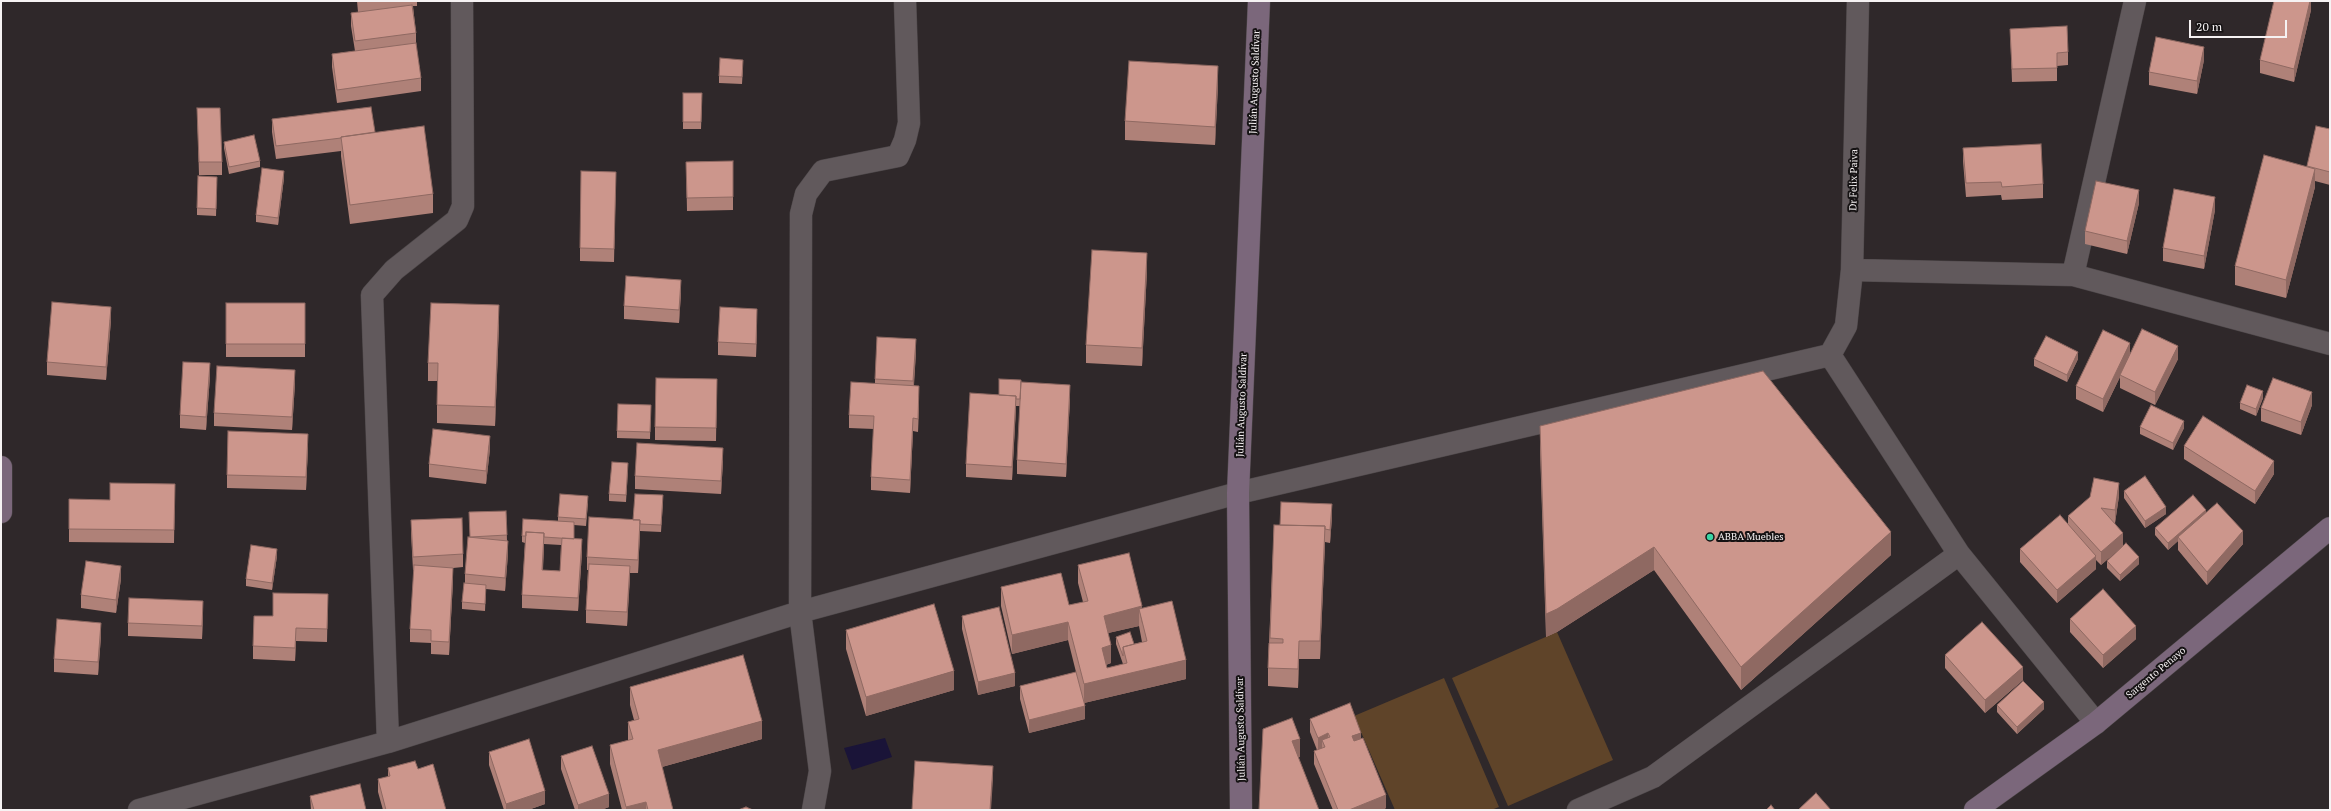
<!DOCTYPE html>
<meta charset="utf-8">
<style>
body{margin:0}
#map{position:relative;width:2331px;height:811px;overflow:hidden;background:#2f282a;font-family:"PT Serif",serif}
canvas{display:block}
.frame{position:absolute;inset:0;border:2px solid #f6f2f3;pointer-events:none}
.scale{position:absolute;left:2189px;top:20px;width:98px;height:18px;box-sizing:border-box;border:2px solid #f6f2f3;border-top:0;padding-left:5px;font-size:12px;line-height:14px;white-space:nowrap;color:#f6f2f3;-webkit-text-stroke:3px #151213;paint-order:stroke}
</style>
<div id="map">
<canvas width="2331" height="811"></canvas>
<div class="frame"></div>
<div class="scale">20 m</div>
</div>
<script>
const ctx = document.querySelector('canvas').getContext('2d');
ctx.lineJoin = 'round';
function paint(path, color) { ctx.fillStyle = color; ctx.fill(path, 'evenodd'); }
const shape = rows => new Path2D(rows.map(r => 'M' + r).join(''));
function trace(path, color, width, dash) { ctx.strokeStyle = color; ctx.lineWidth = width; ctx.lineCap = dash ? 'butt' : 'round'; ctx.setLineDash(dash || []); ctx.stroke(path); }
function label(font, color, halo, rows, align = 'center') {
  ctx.font = font + ' "PT Serif",serif'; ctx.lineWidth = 4; ctx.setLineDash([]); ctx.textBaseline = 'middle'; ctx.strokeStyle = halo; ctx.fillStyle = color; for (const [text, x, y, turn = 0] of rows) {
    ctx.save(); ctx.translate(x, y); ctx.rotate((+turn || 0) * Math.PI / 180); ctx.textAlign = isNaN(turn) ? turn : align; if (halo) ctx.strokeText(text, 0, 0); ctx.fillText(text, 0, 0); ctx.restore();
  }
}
const green = shape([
 [1557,632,1613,760,1508,806,1452,678],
 [1444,678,1499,807,1491,810,1395,810,1354,716]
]);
const water = shape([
 [885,738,892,757,852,770,844,748]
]);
const street = shape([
 [1852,270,2073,275,2330,344],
 [2073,275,2135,1],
 [1830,355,1846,326,1852,270,1858,1],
 [1830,355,1959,554],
 [388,742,372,295,394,270,457,220,463,206,462,1],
 [139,810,388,742,800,612,1238,493,1830,355],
 [813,810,820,771,800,612,801,214,806,194,823,171,898,156,905,140,909,123,905,1],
 [1578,810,1653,777,1959,554,2096,723]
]);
const secondary = shape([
 [1,467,1,512],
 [1241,810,1238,493,1259,1],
 [1975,810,2096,723,2330,528]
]);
const wall = shape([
 [357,1,417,1,417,6,413,6,416,33,416,45,421,78,421,91,337,103,332,67,332,54,355,51,351,26,351,13,358,12],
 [2311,1,2311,10,2294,82,2260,73,2260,60],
 [2010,29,2068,52,2068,65,2057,66,2057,81,2012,82],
 [2204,60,2197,94,2149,85,2149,72],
 [743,67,742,84,719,83,719,76],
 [1218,85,1215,145,1125,140,1125,121],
 [683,93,702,100,701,129,683,129],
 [197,108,222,162,222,175,199,175],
 [272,119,375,132,433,194,433,213,350,224,341,156,341,151,276,159,272,132],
 [2330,129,2330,185,2315,181,2315,187,2286,298,2235,285,2235,266,2307,166],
 [224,142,260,161,260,167,229,174,224,148],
 [1963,148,2043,184,2043,198,2002,200,2001,195,1966,197,1963,161],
 [733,161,733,210,687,211,686,162],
 [616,172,614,262,580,261,580,248],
 [284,178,278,225,256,222,256,215],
 [217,183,216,216,197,215,197,208],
 [2139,203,2127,254,2085,244,2085,231],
 [2215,210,2204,269,2163,261,2163,248],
 [1147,271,1142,366,1086,363,1086,345],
 [681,293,679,323,624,319,624,306],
 [226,303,305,303,305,357,226,357],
 [111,320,106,380,47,375,47,362],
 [757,322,756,357,718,355,718,342],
 [499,324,495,426,437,423,437,381,428,381,428,363],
 [916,352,914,385,919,399,918,432,913,431,910,493,871,490,871,477,874,429,849,428,849,415,875,383,875,379],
 [2130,354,2178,359,2155,405,2120,388,2120,377,2103,412,2076,399,2076,386],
 [2034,359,2078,359,2067,382,2034,366],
 [210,376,206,430,180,428,180,415],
 [717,379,716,441,655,440,655,427],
 [1021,380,1020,406,1016,406,1012,480,966,477,966,464,999,395],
 [295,383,292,430,214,426,214,413],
 [1070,398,1066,477,1017,474,1017,460],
 [2263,398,2256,416,2240,409,2240,403],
 [651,405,650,439,617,438,617,431],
 [2312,405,2301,435,2261,421,2261,408],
 [1540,426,1891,555,1741,690,1654,570,1557,632,1546,637,1540,449],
 [2140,427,2184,428,2173,450,2140,434],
 [2184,446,2274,474,2255,504,2184,459],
 [308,447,306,490,227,488,227,475],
 [490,449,486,484,429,477,429,464],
 [723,461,721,494,635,489,635,476],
 [628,469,626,502,609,501,609,494],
 [175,484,174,543,69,542,69,529,110,500],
 [2124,491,2166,514,2145,528,2124,498],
 [2119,496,2115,523,2123,546,2101,565,2096,560,2096,569,2057,603,2020,562,2020,549,2068,524,2068,516],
 [663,502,661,532,640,531,638,573,630,573,627,626,586,623,586,610,588,570,587,570,587,557,633,520],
 [588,503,586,526,574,525,574,539,582,552,578,611,522,608,522,595,525,543,522,542,522,536,558,521,558,517],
 [544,544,561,545,560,571,543,570],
 [506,511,507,541,508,554,505,591,486,589,485,611,462,609,462,602,465,583,465,574,469,537],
 [2206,512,2243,544,2207,585,2178,550,2178,541,2168,550,2155,535,2155,528],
 [1332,517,1330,543,1325,542,1320,659,1299,659,1298,688,1268,686,1268,668,1274,525,1280,525],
 [411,520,463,554,463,567,453,568,453,581,449,655,431,654,431,643,410,642,410,629,414,570,413,570,411,533],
 [277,556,272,590,246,586,246,579],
 [2107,561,2139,564,2120,581,2107,568],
 [1078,565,1142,608,1186,679,1084,703,1085,719,1029,733,1020,699,1020,686,1076,672,1068,640,1012,654,1001,606,1001,587,1069,605,1083,602,1078,583],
 [1139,626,1142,642,1134,644,1116,637,1116,644,1123,664,1107,668,1106,665,1111,663,1108,633],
 [121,579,116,613,81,608,81,595],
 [328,594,327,642,296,641,295,661,253,659,253,646,273,616],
 [203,614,202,639,128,636,128,623],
 [962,616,1015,686,978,695,962,629],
 [2070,619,2136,639,2103,668,2070,632],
 [846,630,954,690,866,716,846,649],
 [101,636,98,675,54,672,54,659],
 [1945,655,2023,680,1985,713,1945,668],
 [630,687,762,739,662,767,673,810,622,810,610,764,610,745,628,741,628,722,634,720,630,705],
 [1997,705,2044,709,2017,734,1997,712],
 [1310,719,1361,739,1386,808,1382,810,1333,810,1314,764,1314,751,1317,750,1310,732],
 [489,752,545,804,528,810,504,810,489,765],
 [561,756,609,807,601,810,575,810,561,769],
 [388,768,418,769,446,810,383,810,378,792,378,779,388,777],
 [310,796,366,810,311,810]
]);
const shadedWall = shape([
 [2310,1,2311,1,2311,10,2294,82,2294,69],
 [2204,47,2204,60,2197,94,2197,81],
 [1218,66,1218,85,1215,145,1215,127],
 [2315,169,2315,187,2286,298,2286,280],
 [284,171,284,178,278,225,278,218],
 [2139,190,2139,203,2127,254,2127,241],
 [2215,197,2215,210,2204,269,2204,256],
 [1147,253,1147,271,1142,366,1142,348],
 [681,280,681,293,679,323,679,310],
 [499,305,499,324,495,426,495,407],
 [111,307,111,320,106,380,106,367],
 [757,309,757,322,756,357,756,344],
 [916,339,916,352,913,394,913,381],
 [2130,343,2130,356,2120,375,2120,377,2103,412,2103,399],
 [2178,346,2178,359,2155,405,2155,392],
 [2078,352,2078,359,2067,382,2067,375],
 [210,363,210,376,206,430,206,417],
 [295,370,295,383,292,430,292,417],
 [1070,385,1070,398,1066,477,1066,464],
 [919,386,919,399,918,432,918,419],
 [2263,391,2263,398,2256,416,2256,409],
 [2312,392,2312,405,2301,435,2301,422],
 [1016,396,1016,409,1012,480,1012,467],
 [913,418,913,431,910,493,910,480],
 [2184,421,2184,428,2173,450,2173,443],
 [308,434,308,447,306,490,306,477],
 [490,436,490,449,486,484,486,471],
 [723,448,723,461,721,494,721,481],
 [2274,461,2274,474,2255,504,2255,491],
 [2119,483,2119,496,2115,523,2115,510],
 [1332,504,1332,517,1330,543,1330,530],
 [2166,507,2166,514,2145,528,2145,521],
 [2206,510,2206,517,2178,537,2178,541,2168,550,2168,543],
 [640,520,640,533,638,573,638,560],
 [1325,526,1325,545,1320,659,1320,641],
 [2243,531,2243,544,2207,585,2207,572],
 [1891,532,1891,555,1741,690,1741,667],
 [544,533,544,546,542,583,542,570],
 [2123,533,2123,546,2101,565,2101,552],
 [582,539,582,552,578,611,578,598],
 [508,541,508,554,505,591,505,578],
 [1654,547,1654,570,1557,632,1546,637,1546,614],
 [277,549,277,556,272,590,272,583],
 [2096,556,2096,569,2057,603,2057,590],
 [2139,557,2139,564,2120,581,2120,575],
 [121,566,121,579,116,613,116,600],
 [630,566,630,579,627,626,627,612],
 [453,568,453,581,449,655,449,642],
 [203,601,203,614,202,639,202,626],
 [1142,606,1142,623,1139,609,1139,626,1104,634,1104,616],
 [1068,622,1068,640,1012,654,1012,635],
 [101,623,101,636,98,675,98,662],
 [2136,626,2136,639,2103,668,2103,655],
 [296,628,296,641,295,661,295,648],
 [1299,641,1299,659,1298,688,1298,669],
 [1111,645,1111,663,1102,666,1102,648],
 [1186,660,1186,679,1084,703,1084,684],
 [2023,667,2023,680,1985,713,1985,700],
 [954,671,954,690,866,716,866,697],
 [1015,673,1015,686,978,695,978,682],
 [2044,702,2044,709,2017,734,2017,727],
 [1085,706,1085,719,1029,733,1029,720],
 [762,721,762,739,658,768,658,750],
 [1328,733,1328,746,1325,747,1322,740,1322,749,1318,751,1318,738],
 [1361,733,1361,746,1352,749,1352,736],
 [1300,739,1300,757,1292,760,1292,741],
 [993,766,993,779,991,810,990,810],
 [545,791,545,804,528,810,506,810,506,804],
 [609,794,609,807,601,810,578,810,578,805],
 [1386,795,1386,808,1382,810,1349,810],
 [646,802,646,810,626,810,626,807]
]);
const building = shape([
 [2274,1,2310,1,2294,69,2260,60,2274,1],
 [412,5,416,33,355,41,351,13,412,5],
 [2067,26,2068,52,2057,53,2057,68,2012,69,2010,29,2067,26],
 [2156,37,2204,47,2197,81,2149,72,2156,37],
 [416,43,421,78,337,90,332,54,416,43],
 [720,58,743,60,742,77,719,76,720,58],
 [1129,61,1218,66,1215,127,1125,121,1129,61],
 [683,93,702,93,701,122,683,122,683,93],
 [371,107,375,132,341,137,341,138,276,146,272,119,371,107],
 [197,108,220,108,222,162,199,162,197,108],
 [424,126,433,194,350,205,341,137,424,126],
 [2316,126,2330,129,2330,172,2307,166,2316,126],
 [254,135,260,161,229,167,224,142,254,135],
 [2041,144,2043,184,2002,187,2001,182,1966,183,1963,148,2041,144],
 [2264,155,2315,169,2286,280,2235,266,2264,155],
 [733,161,733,197,687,198,686,162,733,161],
 [262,168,284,171,278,218,256,215,262,168],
 [581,171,616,172,614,249,580,248,581,171],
 [198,176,217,177,216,209,197,208,198,176],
 [2096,181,2139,190,2127,241,2085,231,2096,181],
 [2174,189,2215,197,2204,256,2163,248,2174,189],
 [1092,250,1147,253,1142,348,1086,345,1092,250],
 [626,276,681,280,679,310,624,306,626,276],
 [52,302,111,307,106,367,47,362,52,302],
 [226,303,305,303,305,344,226,344,226,303],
 [431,303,499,305,495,407,437,405,438,363,428,363,431,303],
 [720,307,757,309,756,344,718,342,720,307],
 [2142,329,2178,346,2155,392,2120,375,2142,329],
 [2103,330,2130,343,2103,399,2076,386,2103,330],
 [2046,336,2078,352,2067,375,2034,359,2046,336],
 [877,337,916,339,913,381,875,379,877,337],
 [183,362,210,363,206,417,180,415,183,362],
 [217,366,295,370,292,417,214,413,217,366],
 [1763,371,1891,532,1741,667,1654,547,1557,609,1546,614,1540,426,1763,371],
 [656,378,717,379,716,428,655,427,656,378],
 [2273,378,2312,392,2301,422,2261,408,2273,378],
 [999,379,1021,380,1020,399,1016,399,1016,396,999,395,999,379],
 [851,382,919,386,918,419,913,418,910,480,871,477,874,416,849,415,851,382],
 [1021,382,1070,385,1066,464,1017,460,1021,382],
 [2247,385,2263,391,2256,409,2240,403,2247,385],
 [970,393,1016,396,1012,467,966,464,970,393],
 [618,404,651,405,650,432,617,431,618,404],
 [2151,405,2184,421,2173,443,2140,427,2151,405],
 [2203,416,2274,461,2255,491,2184,446,2203,416],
 [433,429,490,436,486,471,429,464,433,429],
 [228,431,308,434,306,477,227,475,228,431],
 [637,443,723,448,721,481,635,476,637,443],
 [612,462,628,463,626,495,609,494,612,462],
 [2145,476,2166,507,2145,521,2124,491,2145,476],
 [2094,478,2119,483,2115,510,2101,508,2123,533,2101,552,2068,516,2090,497,2094,478],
 [110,483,175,484,174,530,69,529,69,499,110,500,110,483],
 [560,494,588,496,586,519,558,517,560,494],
 [635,494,663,495,661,525,640,524,640,520,633,520,635,494],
 [2193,495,2206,510,2168,543,2155,528,2193,495],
 [1281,502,1332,504,1330,530,1325,529,1325,526,1280,525,1281,502],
 [2217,503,2243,531,2207,572,2178,537,2217,503],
 [506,511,507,535,470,537,469,512,506,511],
 [2060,515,2096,556,2057,590,2020,549,2060,515],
 [589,517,640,520,638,560,587,557,589,517],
 [462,518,463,554,413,557,411,520,462,518],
 [523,519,574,522,574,539,544,537,544,533,526,532,526,536,522,536,523,519],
 [1274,525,1325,526,1320,641,1299,641,1298,669,1268,668,1269,643,1283,643,1283,639,1270,638,1274,525],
 [526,532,544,533,542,570,560,571,562,538,582,539,578,598,522,595,526,532],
 [468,537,508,541,505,578,465,574,468,537],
 [2126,543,2139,557,2120,575,2107,561,2126,543],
 [251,545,277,549,272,583,246,579,251,545],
 [1129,553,1142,606,1104,616,1111,645,1102,648,1107,668,1127,663,1123,647,1147,641,1139,609,1172,601,1186,660,1084,684,1068,622,1012,635,1001,587,1061,573,1069,605,1088,601,1078,565,1129,553],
 [86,561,121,566,116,600,81,595,86,561],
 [589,564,630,566,627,612,586,610,589,564],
 [414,565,453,568,449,642,431,641,431,630,410,629,414,565],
 [464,583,486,585,485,604,462,602,464,583],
 [2103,589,2136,626,2103,655,2070,619,2103,589],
 [273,593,328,594,327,629,296,628,295,648,253,646,254,616,273,616,273,593],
 [129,598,203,601,202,626,128,623,129,598],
 [934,604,954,671,866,697,846,630,934,604],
 [999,607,1015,673,978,682,962,616,999,607],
 [57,619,101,623,98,662,54,659,57,619],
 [1982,622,2023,667,1985,700,1945,655,1982,622],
 [1130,632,1134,644,1123,647,1123,656,1116,637,1130,632],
 [743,655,762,721,658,750,673,810,648,810,646,802,626,807,610,745,633,739,628,722,639,719,630,687,743,655],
 [1076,672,1085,706,1029,720,1020,686,1076,672],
 [2023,681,2044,702,2017,727,1997,705,2023,681],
 [1350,703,1361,733,1352,736,1354,741,1363,738,1386,795,1349,810,1338,810,1314,751,1325,747,1322,740,1330,737,1328,733,1318,738,1310,719,1350,703],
 [1292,718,1300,739,1292,741,1319,810,1259,810,1263,729,1292,718],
 [529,739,545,791,506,804,489,752,529,739],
 [592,746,609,794,578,805,561,756,592,746],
 [415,761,418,769,433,764,446,810,386,810,378,779,390,776,388,768,415,761],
 [915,761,993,766,990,810,912,810,915,761],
 [360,784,366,810,314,810,310,796,360,784],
 [1816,793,1831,810,1798,810,1816,793],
 [1771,805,1775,810,1766,810,1771,805],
 [746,807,753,810,738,810,746,807]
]);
const markers = [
 [1710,537,4,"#3ad4a5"]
];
const streetNames = [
 ["Julián Augusto Saldívar",1255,82,-88],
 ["Dr Felix Paiva",1854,180,-89],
 ["Julián Augusto Saldívar",1242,405,-88],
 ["Sargento Penayo",2156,673,-40],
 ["Julián Augusto Saldívar",1241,729,-91]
];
const poiNames = [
 ["ABBA Muebles",1718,537]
];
paint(green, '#5f4429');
paint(water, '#1a1438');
trace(street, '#4d4749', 23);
trace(secondary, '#4d4749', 23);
trace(street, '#61595c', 22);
trace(secondary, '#7b677b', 22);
paint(wall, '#af8178');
paint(shadedWall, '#8f6962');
paint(building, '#cc968c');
trace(building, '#8f6962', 1);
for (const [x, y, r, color] of markers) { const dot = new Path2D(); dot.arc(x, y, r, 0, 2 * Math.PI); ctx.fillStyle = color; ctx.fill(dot); trace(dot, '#151213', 1.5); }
label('10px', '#f6f2f3', '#151213', streetNames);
label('10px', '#f6f2f3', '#151213', poiNames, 'left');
</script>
